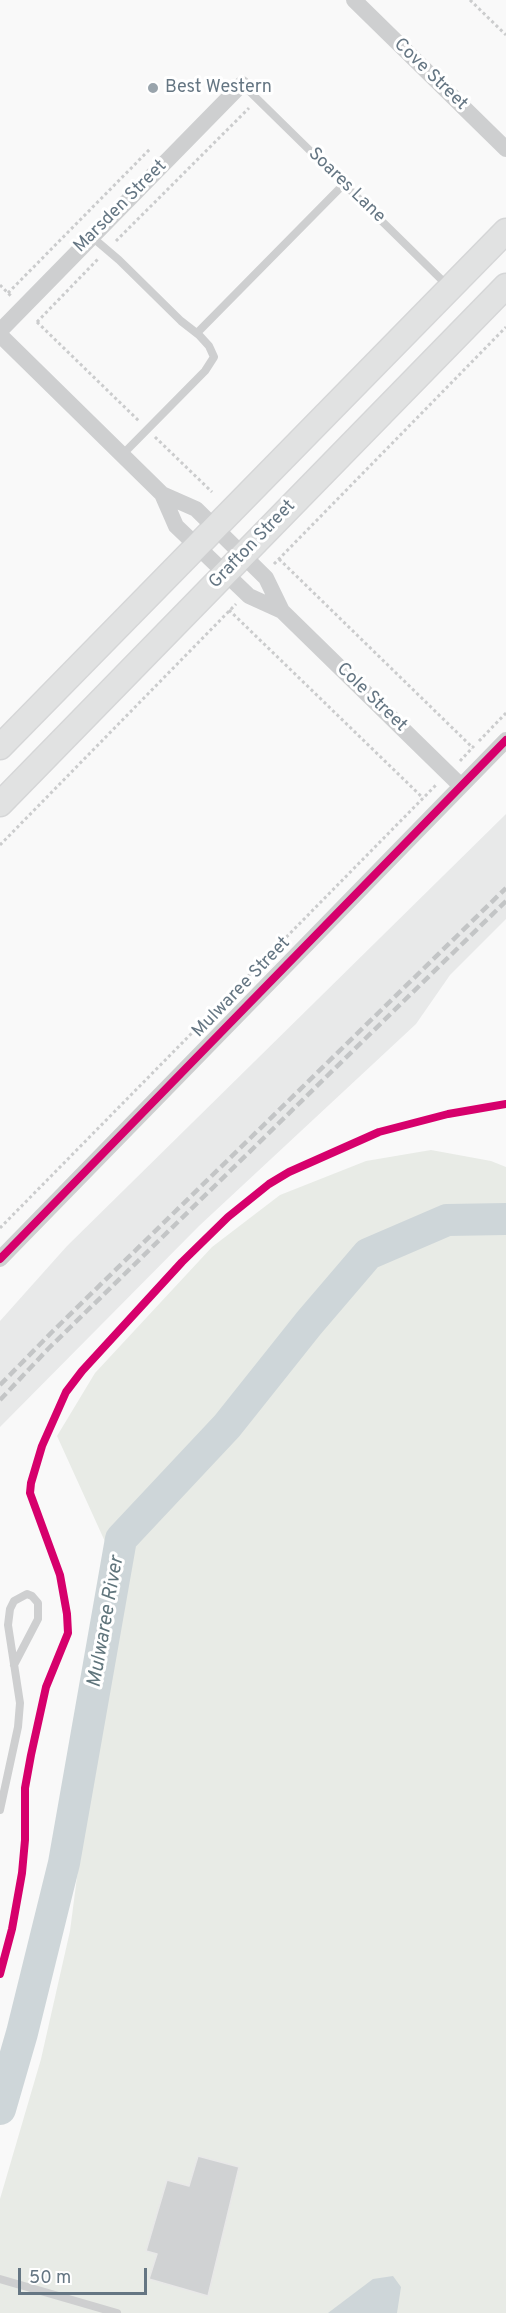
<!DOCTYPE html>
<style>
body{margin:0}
#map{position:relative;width:506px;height:2313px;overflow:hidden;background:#f9f9f9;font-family:Overpass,sans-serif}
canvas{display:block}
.scale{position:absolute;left:18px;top:2268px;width:129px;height:27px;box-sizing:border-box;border:3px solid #657683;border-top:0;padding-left:8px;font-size:18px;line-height:21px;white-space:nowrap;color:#657683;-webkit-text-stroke:4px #fff;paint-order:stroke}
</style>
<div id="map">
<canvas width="506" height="2313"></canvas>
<div class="scale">50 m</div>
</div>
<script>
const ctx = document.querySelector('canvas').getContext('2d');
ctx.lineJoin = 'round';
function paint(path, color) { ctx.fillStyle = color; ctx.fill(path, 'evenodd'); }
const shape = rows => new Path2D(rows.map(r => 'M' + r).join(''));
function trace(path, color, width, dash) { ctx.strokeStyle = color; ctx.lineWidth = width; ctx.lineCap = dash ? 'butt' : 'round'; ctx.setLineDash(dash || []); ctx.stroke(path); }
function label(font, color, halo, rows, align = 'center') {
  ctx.font = font + ' Overpass,sans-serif'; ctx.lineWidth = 6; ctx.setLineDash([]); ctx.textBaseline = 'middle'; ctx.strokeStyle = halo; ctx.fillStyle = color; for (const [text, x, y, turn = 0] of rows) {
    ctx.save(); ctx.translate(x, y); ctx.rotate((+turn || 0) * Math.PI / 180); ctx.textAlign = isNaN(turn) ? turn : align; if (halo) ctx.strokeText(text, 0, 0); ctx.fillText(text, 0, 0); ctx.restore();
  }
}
const built = shape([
 [506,814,506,919,450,975,416,1024,199,1226,0,1427,0,1321,67,1246]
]);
const green = shape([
 [431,1150,491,1161,506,1167,506,2313,0,2313,0,2199,41,2059,70,1931,91,1769,122,1579,57,1436,95,1373,212,1247,280,1195,366,1161]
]);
const water = shape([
 [393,2276,401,2287,397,2313,328,2313,373,2279]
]);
const stream = shape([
 [0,2094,4,2095]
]);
const river = shape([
 [0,2109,22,2033,64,1863,121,1539,227,1426,309,1323,368,1254,447,1220,506,1219]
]);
const building = shape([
 [198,2156,239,2167,208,2296,149,2279,157,2254,146,2251,167,2180,189,2186,198,2156]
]);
const path = shape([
 [470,0,506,35],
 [116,241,249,108],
 [0,285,11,296],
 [8,293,150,149],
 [37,322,99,258],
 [37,322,140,422],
 [155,437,212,492],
 [279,559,473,748],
 [274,564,506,327],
 [229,610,423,798],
 [479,741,506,713],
 [460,761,474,746],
 [0,845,236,604],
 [0,1228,436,785]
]);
const lane = shape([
 [242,84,450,288],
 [92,237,119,260,181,321,199,335,209,346,214,357,205,371,122,455],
 [197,333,344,184],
 [0,1810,18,1727,20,1703,8,1625,10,1609,14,1601,27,1594,32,1596,38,1603,38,1619,14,1665],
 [0,2279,117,2313]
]);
const street = shape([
 [354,0,506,149],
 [0,331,242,84],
 [0,335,162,494,196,509,266,578,282,611],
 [162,494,176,526,249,596,282,611,461,786],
 [0,1259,506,740]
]);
const secondary = shape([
 [0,747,506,231],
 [0,804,506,286]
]);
const rail = shape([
 [0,1385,52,1332,506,888],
 [0,1400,48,1349,506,901]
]);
const cycleway = shape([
 [0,1259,506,740],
 [0,1974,12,1929,22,1873,25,1840,25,1788,31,1755,46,1687,68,1633,67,1614,60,1575,30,1493,31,1483,42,1446,66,1392,82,1371,182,1262,228,1217,269,1184,289,1172,379,1132,448,1114,506,1104]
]);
const markers = [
 [153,88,6,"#99a4ac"]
];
const streetNames = [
 ["Cove Street",430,75,44],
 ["Soares Lane",346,186,44],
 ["Marsden Street",121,207,-45],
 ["Grafton Street",253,545,-46],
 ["Cole Street",371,698,44],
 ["Mulwaree Street",242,988,-46]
];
const poiNames = [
 ["Best Western",165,88]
];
const waterNames = [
 ["Mulwaree River",107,1622,-80]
];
paint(built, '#e8e9e9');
paint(green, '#e8ebe6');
paint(water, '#ced6d9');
trace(stream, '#ced6d9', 5);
trace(river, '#ced6d9', 32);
paint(building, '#d0d2d3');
trace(building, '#e8e8e8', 1.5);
trace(secondary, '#d5d6d7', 27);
trace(path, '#cbcccd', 3, [3, 3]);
trace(lane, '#cecfd0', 8);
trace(street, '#cecfd0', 16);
trace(secondary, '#e1e2e2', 24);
trace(rail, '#c3c5c6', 4.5, [9, 4.5]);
trace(cycleway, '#d6006c', 8);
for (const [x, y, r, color] of markers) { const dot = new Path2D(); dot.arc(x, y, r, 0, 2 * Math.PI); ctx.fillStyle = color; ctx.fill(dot); trace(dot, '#fff', 2); }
label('18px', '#657683', '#fff', streetNames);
label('18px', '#657683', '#fff', poiNames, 'left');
label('italic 20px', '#60757c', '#fff', waterNames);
</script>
